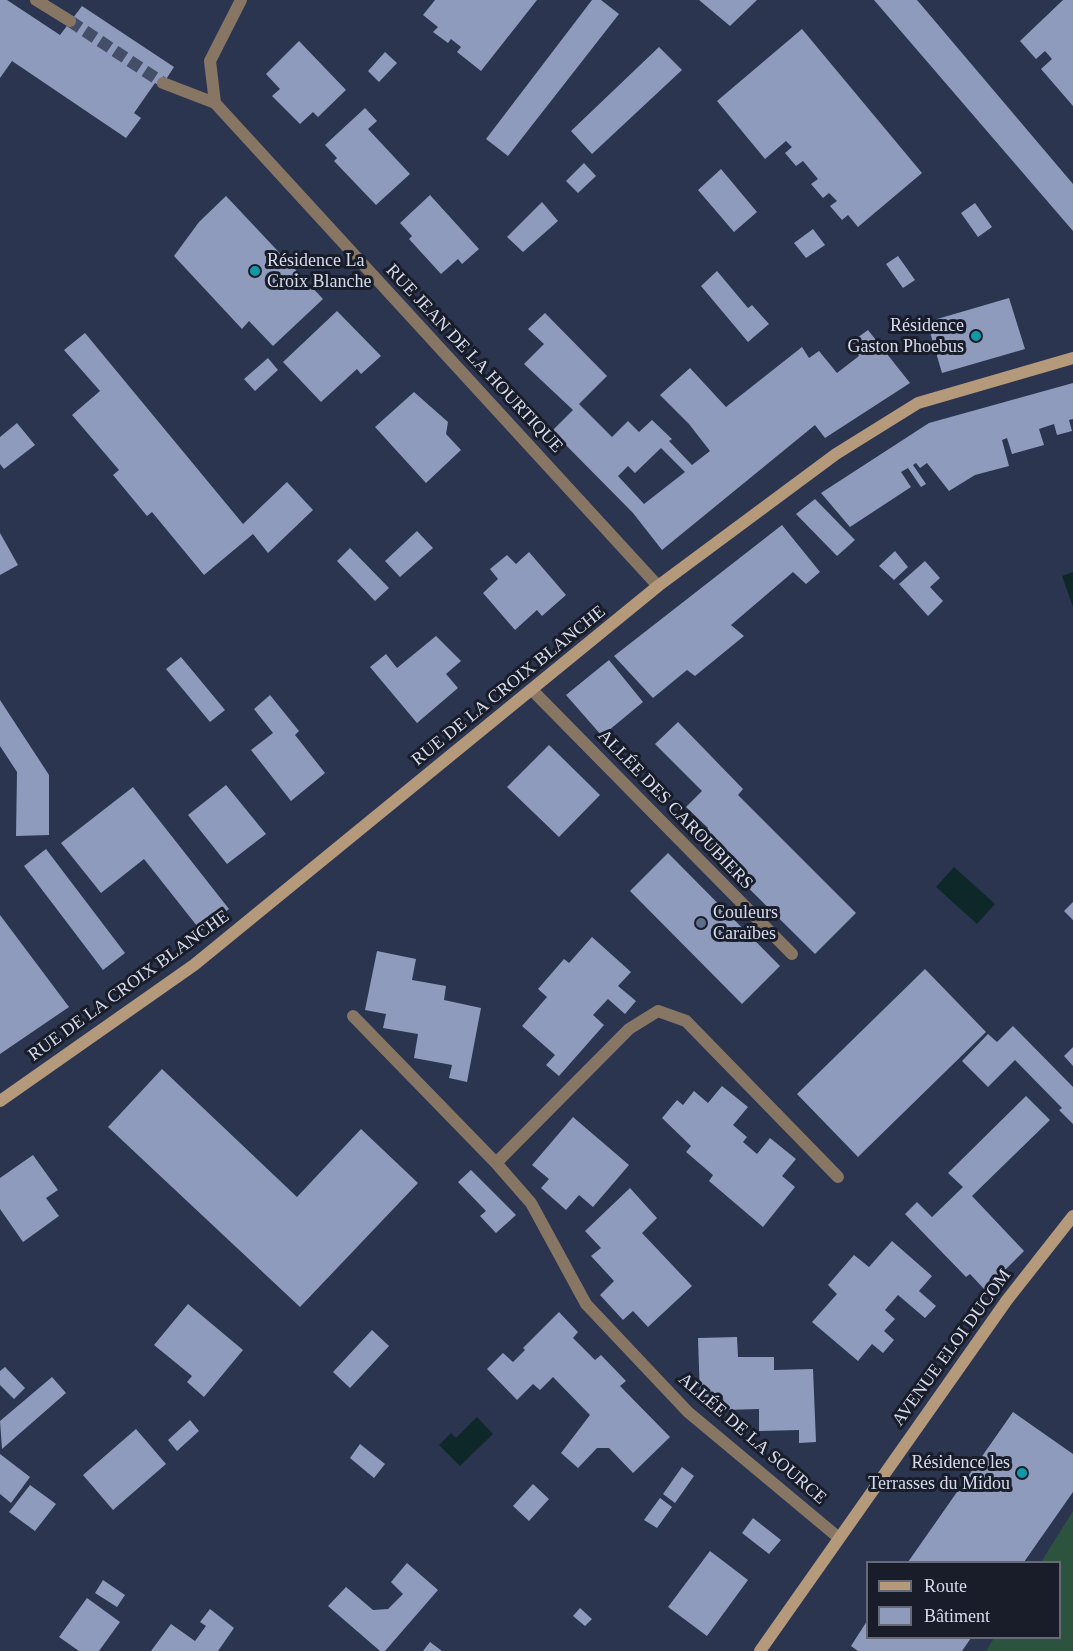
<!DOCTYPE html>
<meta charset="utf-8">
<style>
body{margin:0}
#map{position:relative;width:1073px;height:1651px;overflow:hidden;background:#2b3550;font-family:"Times New Roman",serif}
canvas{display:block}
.legend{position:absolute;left:866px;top:1561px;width:195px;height:78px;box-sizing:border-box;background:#191d29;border:2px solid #656978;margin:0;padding:8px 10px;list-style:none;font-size:18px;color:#d6dcee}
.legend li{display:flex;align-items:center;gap:12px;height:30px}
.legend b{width:30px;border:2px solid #656978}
</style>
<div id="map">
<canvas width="1073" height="1651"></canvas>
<ul class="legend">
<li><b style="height:8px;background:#b5997b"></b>Route</li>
<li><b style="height:16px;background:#8f9bbc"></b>Bâtiment</li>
</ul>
</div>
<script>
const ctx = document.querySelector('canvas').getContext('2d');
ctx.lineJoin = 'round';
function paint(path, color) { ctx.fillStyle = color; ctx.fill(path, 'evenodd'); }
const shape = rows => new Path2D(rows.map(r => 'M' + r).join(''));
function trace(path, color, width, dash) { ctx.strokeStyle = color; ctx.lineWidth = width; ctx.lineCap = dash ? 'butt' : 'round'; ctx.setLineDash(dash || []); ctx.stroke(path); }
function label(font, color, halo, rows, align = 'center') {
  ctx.font = font + ' "Times New Roman",serif'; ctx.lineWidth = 6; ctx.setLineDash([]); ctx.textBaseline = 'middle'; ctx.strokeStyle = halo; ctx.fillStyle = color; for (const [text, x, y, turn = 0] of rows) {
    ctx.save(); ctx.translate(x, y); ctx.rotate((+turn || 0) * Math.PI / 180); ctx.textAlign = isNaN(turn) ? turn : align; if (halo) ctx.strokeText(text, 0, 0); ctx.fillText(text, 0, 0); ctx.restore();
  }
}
const green = shape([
 [1073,1511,1073,1651,986,1651,994,1638,1060,1638,1060,1562,1041,1562]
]);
const water = shape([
 [1073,572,1073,607,1062,576],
 [954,867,995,904,977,924,936,887],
 [477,1417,493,1434,460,1466,439,1445,451,1433,456,1438]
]);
const building = shape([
 [0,0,7,0,60,35,82,6,174,67,161,87,155,83,134,113,141,118,126,138,12,61,0,78],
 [435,0,537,0,481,71,457,52,461,47,451,39,448,43,433,32,438,27,423,15],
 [592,0,601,0,619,14,508,156,486,139],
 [699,0,757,0,730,26],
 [874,0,917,0,1073,184,1073,231],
 [1063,0,1073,0,1073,106,1041,69,1052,59,1045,51,1036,59,1020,41],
 [802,29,922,173,858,227,848,215,842,220,830,206,837,201,829,193,823,198,811,184,818,179,803,161,796,166,785,153,792,147,786,141,765,159,717,101],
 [299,41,346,90,318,117,313,112,300,124,272,96,280,89,266,74],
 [659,47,682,70,592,154,571,131],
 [385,52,397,63,379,82,368,71],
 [365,108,377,121,368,129,410,174,376,205,334,161,337,158,325,145],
 [584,163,596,176,578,193,566,181],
 [721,169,757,212,734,232,698,190],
 [430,195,479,249,462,264,458,259,441,274,409,239,412,236,400,223],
 [226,196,323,299,273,346,249,321,242,329,174,256,199,222],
 [542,202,558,221,523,252,507,237],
 [975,203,992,227,978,237,961,213],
 [813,229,825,245,806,258,794,243],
 [898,256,915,280,903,288,886,264],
 [717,271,748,308,752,305,769,324,748,342,701,286],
 [1009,298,1025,349,942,373,927,322],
 [337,311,381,356,361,374,357,369,321,402,283,362],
 [545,313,607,376,579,404,612,437,628,421,639,432,652,420,672,439,669,441,692,465,710,451,689,424,660,395,690,368,726,407,802,347,809,358,819,351,837,373,859,356,850,343,868,330,910,383,825,438,815,425,662,550,633,513,552,431,573,410,524,364,544,344,528,329],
 [661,448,685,472,644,504,618,476,628,466,635,473],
 [85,333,243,524,287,482,313,510,268,553,253,534,204,575,152,512,147,516,113,475,119,470,72,415,100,391,64,350],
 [268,358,278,370,255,391,244,379],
 [1073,383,1073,419,1069,420,1072,431,1057,435,1054,424,1039,429,1044,445,1012,454,1007,438,1002,440,1009,466,975,475,949,491,927,463,920,468,916,463,913,465,926,484,921,487,908,468,901,472,911,487,850,527,821,493,929,423],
 [414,392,448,422,446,434,461,450,426,483,375,427],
 [17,423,35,445,4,469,0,464,0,437],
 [815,499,855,540,837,556,796,514],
 [782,525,820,572,806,584,793,572,731,625,744,636,695,676,687,670,653,698,614,656],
 [417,531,433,548,400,577,385,561],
 [0,533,18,565,0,575],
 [350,548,389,588,375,601,337,561],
 [895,551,908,567,894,580,879,566],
 [529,552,566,595,542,616,537,610,515,630,483,593,498,579,490,569,507,555,516,564],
 [925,561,940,578,930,587,943,601,928,616,899,584],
 [436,636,461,661,446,674,458,688,417,723,370,667,386,654,397,668],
 [181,657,225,710,210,722,166,669],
 [609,660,643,702,602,736,566,695],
 [270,695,299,731,295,735,325,773,291,801,251,750,273,733,254,709],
 [0,700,49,775,49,835,16,836,17,772,0,746],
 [678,722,743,789,738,795,856,913,815,954,698,838,708,828,686,807,702,791,655,744],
 [549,745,600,795,559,837,507,787],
 [226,785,266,834,227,864,188,815],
 [133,787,229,909,201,931,144,859,101,893,61,843],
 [46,849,125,953,103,970,24,866],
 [668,853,780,966,742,1004,630,891],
 [1073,902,1073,920,1064,911],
 [0,915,69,1007,0,1054],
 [592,937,631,972,618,986,636,1001,625,1014,608,999,593,1015,604,1025,559,1076,546,1065,555,1055,522,1026,547,997,538,989,564,959,569,963],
 [377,951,416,959,412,980,446,986,444,1000,481,1008,467,1082,449,1078,452,1065,414,1058,418,1034,383,1028,386,1014,365,1010],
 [925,969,986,1032,858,1157,797,1094],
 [1013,1026,1073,1087,1073,1124,1059,1110,1062,1108,1015,1060,988,1087,962,1061,988,1034,997,1042],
 [1073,1047,1073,1066,1064,1056],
 [162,1069,297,1197,361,1129,418,1183,300,1307,108,1127],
 [722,1086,748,1107,733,1125,747,1137,743,1142,757,1154,770,1138,796,1159,782,1176,795,1187,763,1227,709,1181,713,1175,686,1152,691,1146,662,1118,677,1100,683,1105,694,1091,708,1103],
 [1026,1096,1050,1120,972,1196,1024,1251,985,1290,970,1274,966,1277,905,1214,917,1202,932,1217,963,1187,948,1173],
 [573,1117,629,1165,593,1207,579,1195,566,1210,541,1188,549,1179,532,1165],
 [33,1155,58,1190,46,1198,59,1216,23,1242,0,1209,0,1178],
 [471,1170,516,1215,496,1233,480,1216,486,1211,458,1182],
 [630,1188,657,1218,642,1233,692,1286,648,1327,633,1311,623,1320,600,1295,614,1281,591,1256,601,1248,585,1231],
 [892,1241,932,1276,919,1291,936,1306,925,1318,898,1295,885,1310,895,1319,884,1331,894,1340,883,1353,872,1344,858,1361,812,1322,837,1294,828,1285,854,1255,869,1267],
 [188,1304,243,1350,204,1397,187,1382,192,1376,154,1345],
 [559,1312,578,1332,573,1338,595,1360,601,1355,626,1381,620,1386,670,1437,633,1473,609,1448,597,1448,578,1468,561,1453,590,1415,553,1377,540,1390,533,1384,517,1400,487,1369,503,1353,513,1362,525,1350,523,1348],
 [372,1330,389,1346,350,1388,333,1372],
 [737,1337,738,1357,774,1357,774,1370,813,1369,816,1442,799,1443,799,1430,759,1431,759,1409,724,1410,723,1397,700,1397,698,1338],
 [5,1367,25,1388,14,1399,0,1385,0,1371],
 [52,1377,66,1393,2,1449,0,1421],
 [1013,1412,1073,1454,1073,1492,1024,1562,908,1562],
 [190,1420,199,1431,177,1451,168,1440],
 [136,1429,166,1464,113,1510,83,1475],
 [360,1444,385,1464,374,1478,350,1458],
 [0,1454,30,1477,11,1503,0,1494],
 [682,1467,694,1476,675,1503,663,1494],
 [533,1484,549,1499,529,1521,513,1506],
 [30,1485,56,1504,35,1531,9,1512],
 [660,1498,672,1507,657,1528,644,1520],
 [753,1518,781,1540,769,1554,742,1533],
 [710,1551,748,1580,707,1636,668,1607],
 [407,1563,438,1590,385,1651,380,1651,328,1606,346,1587,373,1610,388,1609,403,1594,391,1582],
 [103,1580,125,1595,117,1607,95,1593],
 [87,1598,120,1622,99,1651,79,1651,59,1637],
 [580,1608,592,1619,585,1626,573,1616],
 [210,1609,234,1628,218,1651,151,1651,171,1624,195,1641,206,1626,200,1622],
 [867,1621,867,1638,971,1638,962,1651,858,1651,851,1646],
 [430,1642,442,1651,423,1651]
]);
const streetTunnel = shape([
 [70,21,163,83]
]);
const street = shape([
 [36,0,70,21],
 [241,0,210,61,215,103,658,586],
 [163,83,215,103],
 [533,691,792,954],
 [353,1016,496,1163],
 [838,1177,686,1021,658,1011,629,1029,496,1163,531,1203,586,1304,688,1412,839,1538]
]);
const secondary = shape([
 [0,1101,194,965,658,586,836,454,918,403,1073,358],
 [760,1651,1007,1300,1073,1216]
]);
const markers = [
 [255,271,6,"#0f9aa8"],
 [976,336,6,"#0f9aa8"],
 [701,923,6,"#5c6f8a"],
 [1022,1473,6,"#0f9aa8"]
];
const poiNames = [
 ["Résidence La",267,261],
 ["Croix Blanche",267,282],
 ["Résidence",964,326,"right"],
 ["Gaston Phoebus",964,347,"right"],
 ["Couleurs",713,913],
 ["Caraïbes",713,934],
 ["Résidence les",1010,1463,"right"],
 ["Terrasses du Midou",1010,1484,"right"]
];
const streetNames = [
 ["RUE JEAN DE LA HOURTIQUE",474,359,47],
 ["RUE DE LA CROIX BLANCHE",509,686,-39],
 ["ALLÉE DES CAROUBIERS",675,810,46],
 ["RUE DE LA CROIX BLANCHE",129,986,-36],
 ["AVENUE ELOI DUCOM",952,1348,-54],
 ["ALLÉE DE LA SOURCE",752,1439,41]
];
paint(green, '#2c533d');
paint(water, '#0e2829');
paint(building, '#8f9bbc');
trace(streetTunnel, '#454e68', 12, [12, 6]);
trace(street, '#877663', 12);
trace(secondary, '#b5997b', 12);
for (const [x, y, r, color] of markers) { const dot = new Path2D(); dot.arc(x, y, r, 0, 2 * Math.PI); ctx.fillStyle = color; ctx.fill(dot); trace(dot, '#191d29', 2); }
label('18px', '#d6dcee', '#191d29', poiNames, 'left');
label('18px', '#d6dcee', '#191d29', streetNames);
</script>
